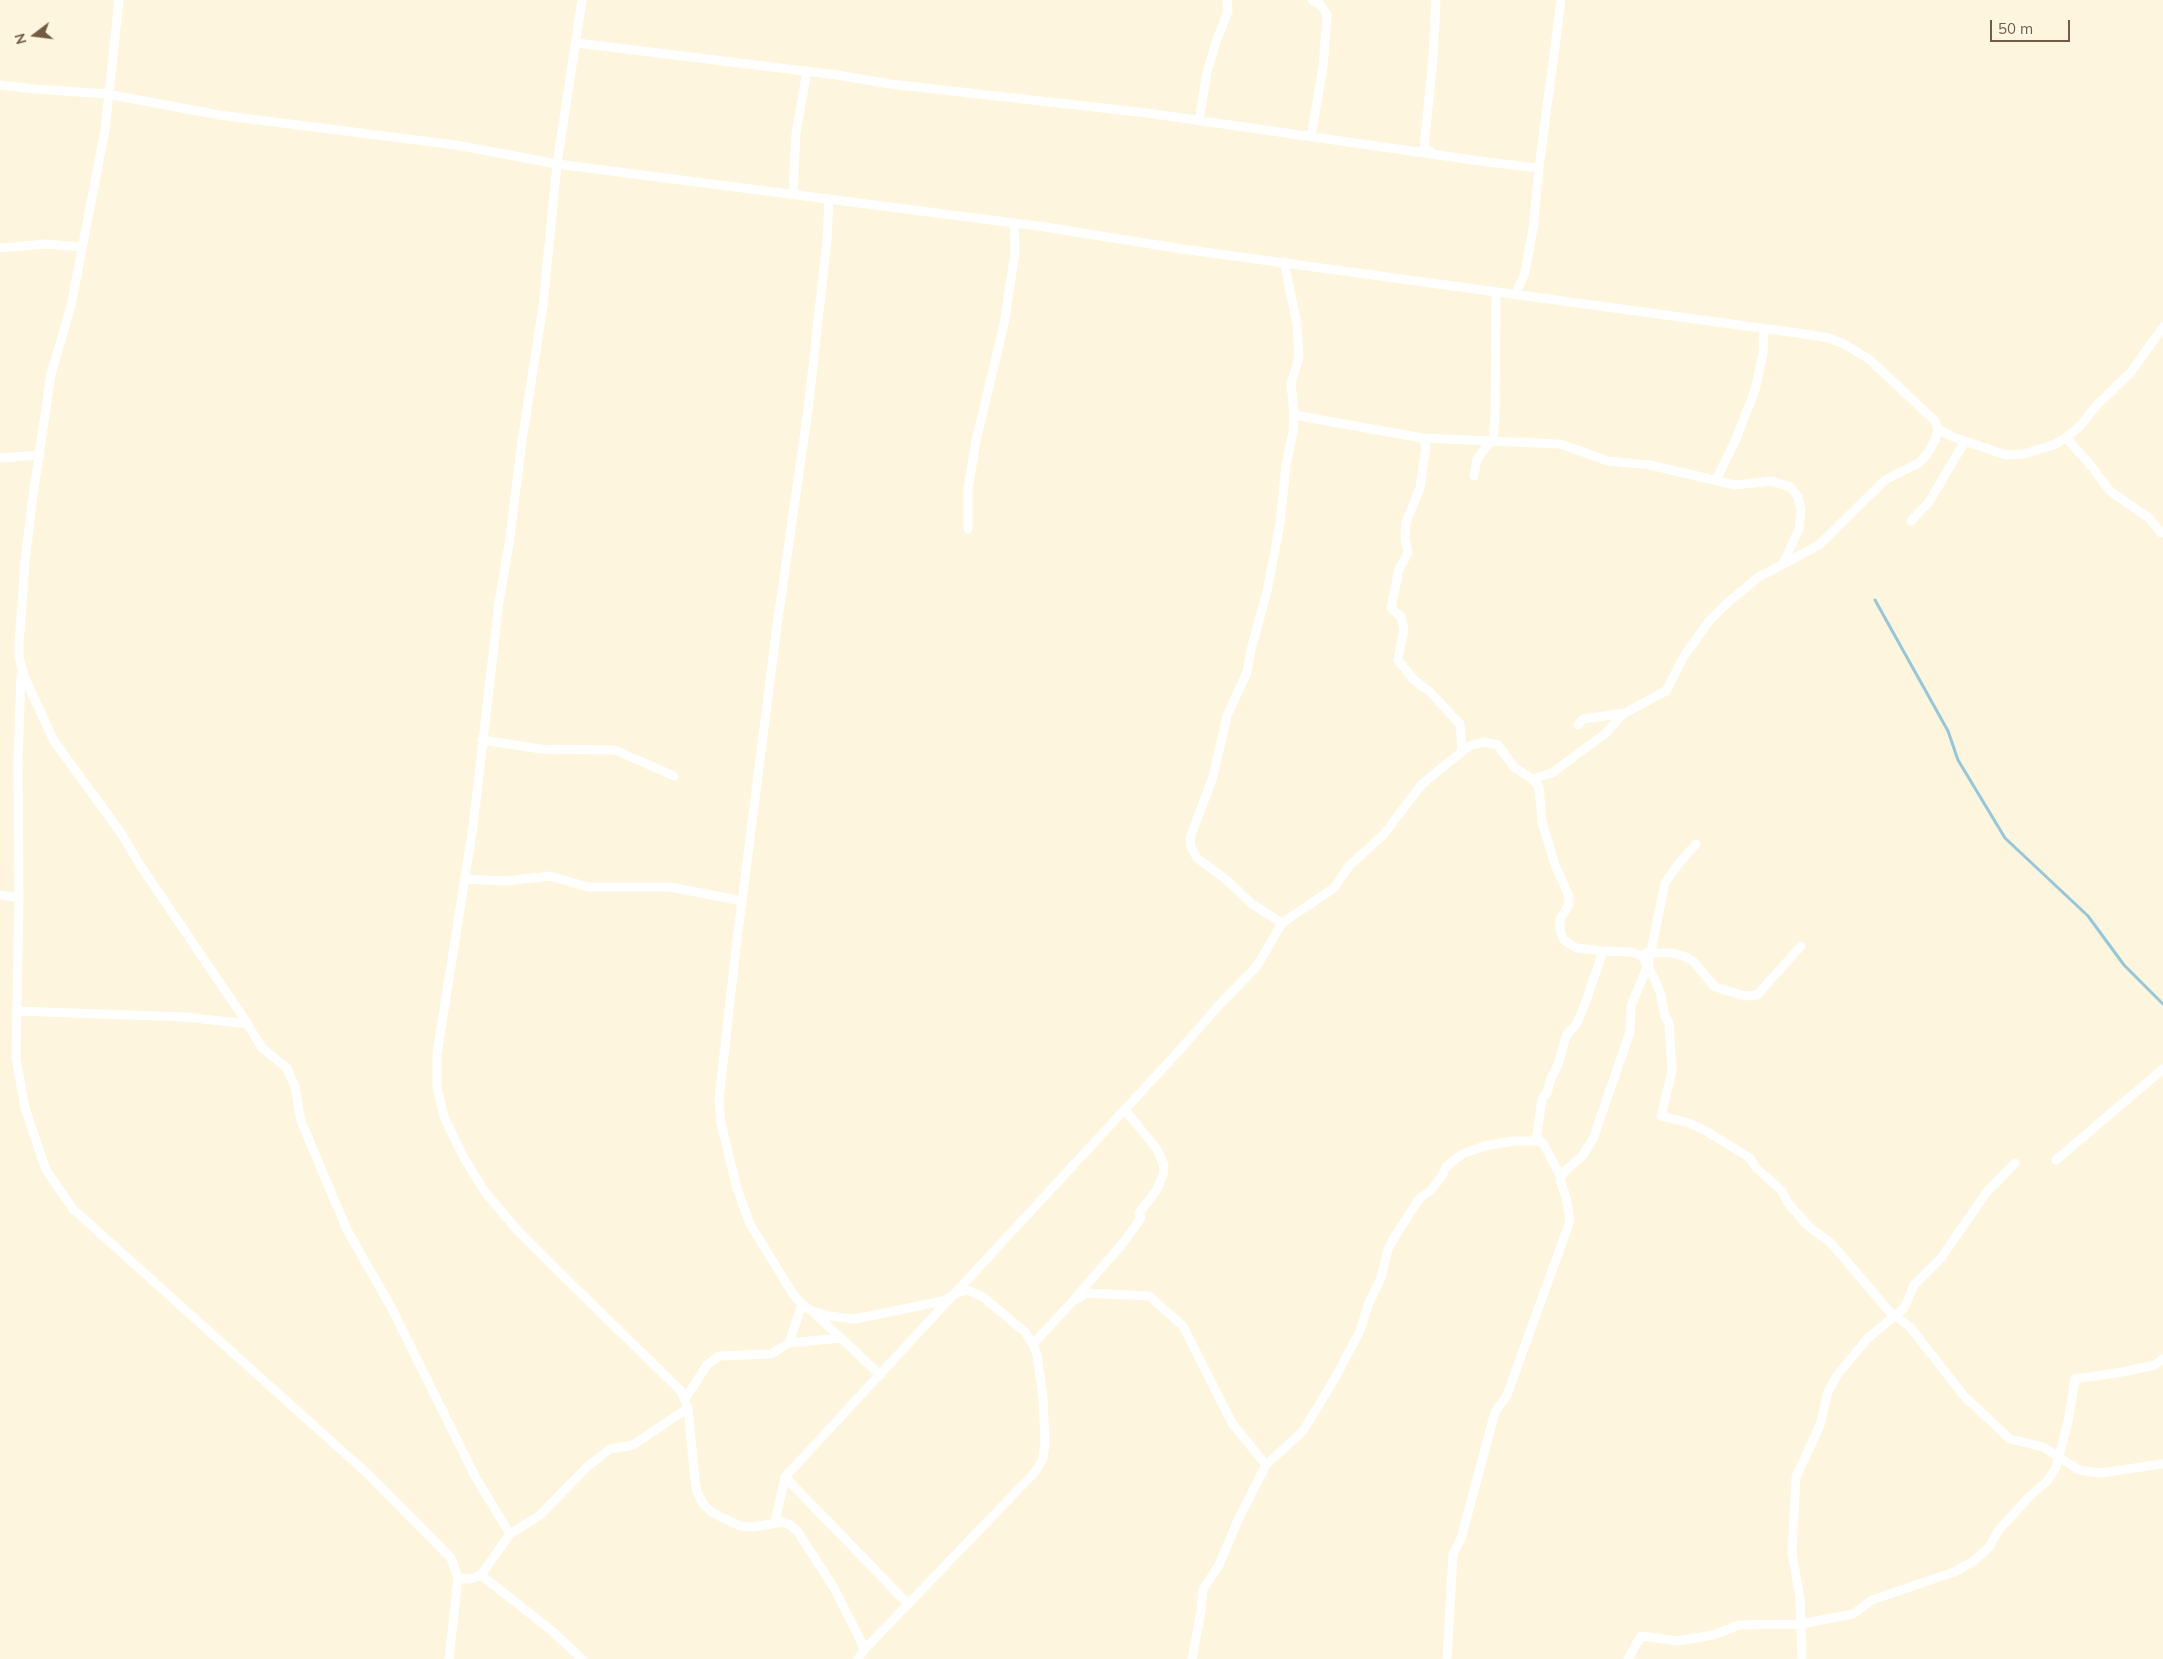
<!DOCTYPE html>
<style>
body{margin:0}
#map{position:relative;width:2163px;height:1659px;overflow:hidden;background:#fdf5dd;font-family:Mulish,sans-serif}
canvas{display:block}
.north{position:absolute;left:10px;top:10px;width:50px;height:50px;-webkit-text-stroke:4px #fff8e4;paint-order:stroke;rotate:255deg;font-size:14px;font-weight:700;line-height:20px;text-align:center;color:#735b45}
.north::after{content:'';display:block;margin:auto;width:18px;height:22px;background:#735b45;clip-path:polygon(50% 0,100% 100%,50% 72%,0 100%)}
.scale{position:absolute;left:1990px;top:20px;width:80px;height:22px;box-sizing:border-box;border:2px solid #735b45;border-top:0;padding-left:6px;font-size:15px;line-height:18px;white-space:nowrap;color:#735b45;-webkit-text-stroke:4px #fff8e4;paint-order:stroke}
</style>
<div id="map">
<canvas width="2163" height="1659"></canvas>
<div class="north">N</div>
<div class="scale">50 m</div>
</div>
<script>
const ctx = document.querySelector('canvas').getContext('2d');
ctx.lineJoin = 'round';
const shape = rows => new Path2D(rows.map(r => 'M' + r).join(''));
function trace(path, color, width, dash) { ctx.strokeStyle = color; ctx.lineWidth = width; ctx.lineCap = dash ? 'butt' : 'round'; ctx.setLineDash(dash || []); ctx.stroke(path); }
const stream = shape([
 [1875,600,1948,731,1958,760,2005,838,2088,916,2124,965,2163,1004]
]);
const street = shape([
 [119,0,105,130,71,306,51,374,32,503,25,562,19,644,19,657,24,676,54,741,121,833,140,865,243,1017,262,1048,287,1068,295,1087,301,1121,347,1230,391,1307,476,1478,510,1534,481,1575,551,1630,582,1659],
 [582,0,557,164,543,306,522,441,509,544,499,602,473,827,437,1054,437,1087,444,1117,464,1158,485,1192,518,1231,558,1271,681,1391,688,1408,695,1480,697,1492,703,1504,713,1513,740,1526,753,1527,783,1522,790,1525,798,1532,834,1588,861,1641,864,1650,858,1659],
 [577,43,837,75,890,84,1147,113,1487,162,1539,168,1533,229,1525,272,1516,294],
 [0,85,35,89,107,94,219,115,456,145,557,164,1045,227,1182,249,1812,335,1829,338,1844,344,1869,359,1935,421,1938,429,1936,438,1928,453,1919,463,1885,480,1819,545,1757,578,1725,605,1710,620,1684,656,1666,691,1625,713,1583,719,1578,725],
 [1199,121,1207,72,1216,42,1228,11,1227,0],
 [1311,137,1323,67,1327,15,1321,5,1312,0],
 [1433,154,1424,147,1433,59,1436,0],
 [1539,168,1561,0],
 [793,194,796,133,807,71],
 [829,199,827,240,808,410,777,626,736,948,719,1100,721,1123,737,1189,750,1224,793,1294,802,1304,810,1310,828,1316,855,1319,943,1301,957,1293,968,1290,983,1297,1025,1332,1033,1344,1037,1355,1043,1397,1045,1442,1043,1459,1035,1472,864,1650],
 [0,248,46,244,82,247],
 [1294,415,1422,438,1560,444,1608,461,1650,465,1735,485,1772,481,1790,487,1798,497,1801,510,1799,529,1783,564],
 [1938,429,1953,437,2006,455,2024,454,2053,445,2066,438,2081,425,2096,406,2131,372,2163,327],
 [1422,438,1426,446,1420,488,1406,522,1405,539,1408,553,1399,569,1391,608,1401,617,1404,629,1398,660,1414,680,1430,692,1460,724,1462,752],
 [2066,438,2088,462,2110,491,2149,518,2161,533],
 [0,458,40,455],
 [1474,476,1477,459,1493,438,1495,418,1496,292],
 [1716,480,1736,439,1755,390,1763,353,1764,328],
 [1911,521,1929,502,1965,441],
 [968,529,968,489,976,441,1004,324,1015,253,1014,223],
 [21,675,18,760,19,898,16,1058,25,1108,46,1170,73,1209,370,1476,451,1558,458,1578,471,1579,481,1575],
 [482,740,541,749,615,750,674,776],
 [1532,779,1552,773,1606,733,1624,713],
 [464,879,506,881,550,876,588,887,670,887,742,901],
 [0,895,19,898],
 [1282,923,1252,904,1228,881,1197,858,1191,847,1190,838,1213,777,1227,716,1247,672,1251,650,1267,591,1280,524,1286,465,1293,432,1294,415,1291,383,1299,358,1297,324,1284,262],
 [1646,953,1672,953,1686,957,1694,962,1715,987,1745,996,1757,995,1801,946],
 [16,1011,185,1017,248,1024],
 [1536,1141,1542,1099,1547,1093,1551,1078,1558,1065,1566,1036,1577,1023,1586,1001,1603,951],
 [2056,1160,2163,1069],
 [1076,1297,1124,1242,1141,1218,1139,1213,1156,1191,1163,1175,1164,1166,1157,1149,1125,1110],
 [815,1314,841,1338],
 [789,1343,802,1304],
 [1033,1344,1073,1301,1087,1293,1149,1296,1183,1326,1232,1423,1266,1465],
 [685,1399,707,1365,719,1356,771,1354,789,1343,841,1338,880,1375],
 [775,1522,785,1477],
 [510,1534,540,1515,588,1466,610,1449,633,1445,688,1408],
 [908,1604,785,1477,1177,1053,1221,1003,1257,966,1282,923,1334,888,1349,866,1384,834,1422,784,1469,746,1484,742,1498,745,1514,767,1532,779,1539,787,1542,822,1554,862,1569,897,1569,905,1560,919,1560,929,1563,939,1576,948,1603,951,1631,952,1642,956,1653,976,1660,992,1665,1016,1669,1023,1672,1071,1661,1116,1689,1123,1706,1131,1750,1158,1756,1168,1782,1191,1788,1203,1808,1226,1831,1243,1889,1311,1910,1327,1964,1396,2010,1439,2043,1447,2079,1470,2100,1473,2163,1464],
 [449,1659,458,1578],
 [1192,1659,1201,1611,1203,1589,1218,1567,1239,1518,1266,1465,1303,1431,1335,1378,1360,1331,1368,1305,1381,1278,1388,1249,1394,1238,1419,1199,1431,1190,1442,1176,1446,1167,1462,1154,1484,1146,1514,1141,1540,1141,1544,1145,1561,1177],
 [1447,1659,1453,1554,1461,1539,1495,1412,1507,1395,1570,1221,1566,1197,1560,1180,1562,1174,1583,1155,1593,1139,1630,1032,1631,1006,1648,965,1665,883,1679,863,1696,844],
 [1628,1659,1641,1636,1678,1641,1713,1635,1739,1625,1801,1624,1853,1614,1872,1600,1954,1572,1974,1561,1990,1546,1998,1531,2030,1496,2048,1480,2056,1467,2068,1422,2075,1379,2122,1372,2155,1365,2163,1359],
 [1802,1659,1800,1598,1792,1553,1796,1477,1820,1425,1828,1392,1838,1374,1867,1339,1904,1308,1914,1285,1941,1258,1986,1193,2015,1163]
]);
trace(stream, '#97c6d9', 3);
trace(street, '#fff', 9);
</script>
